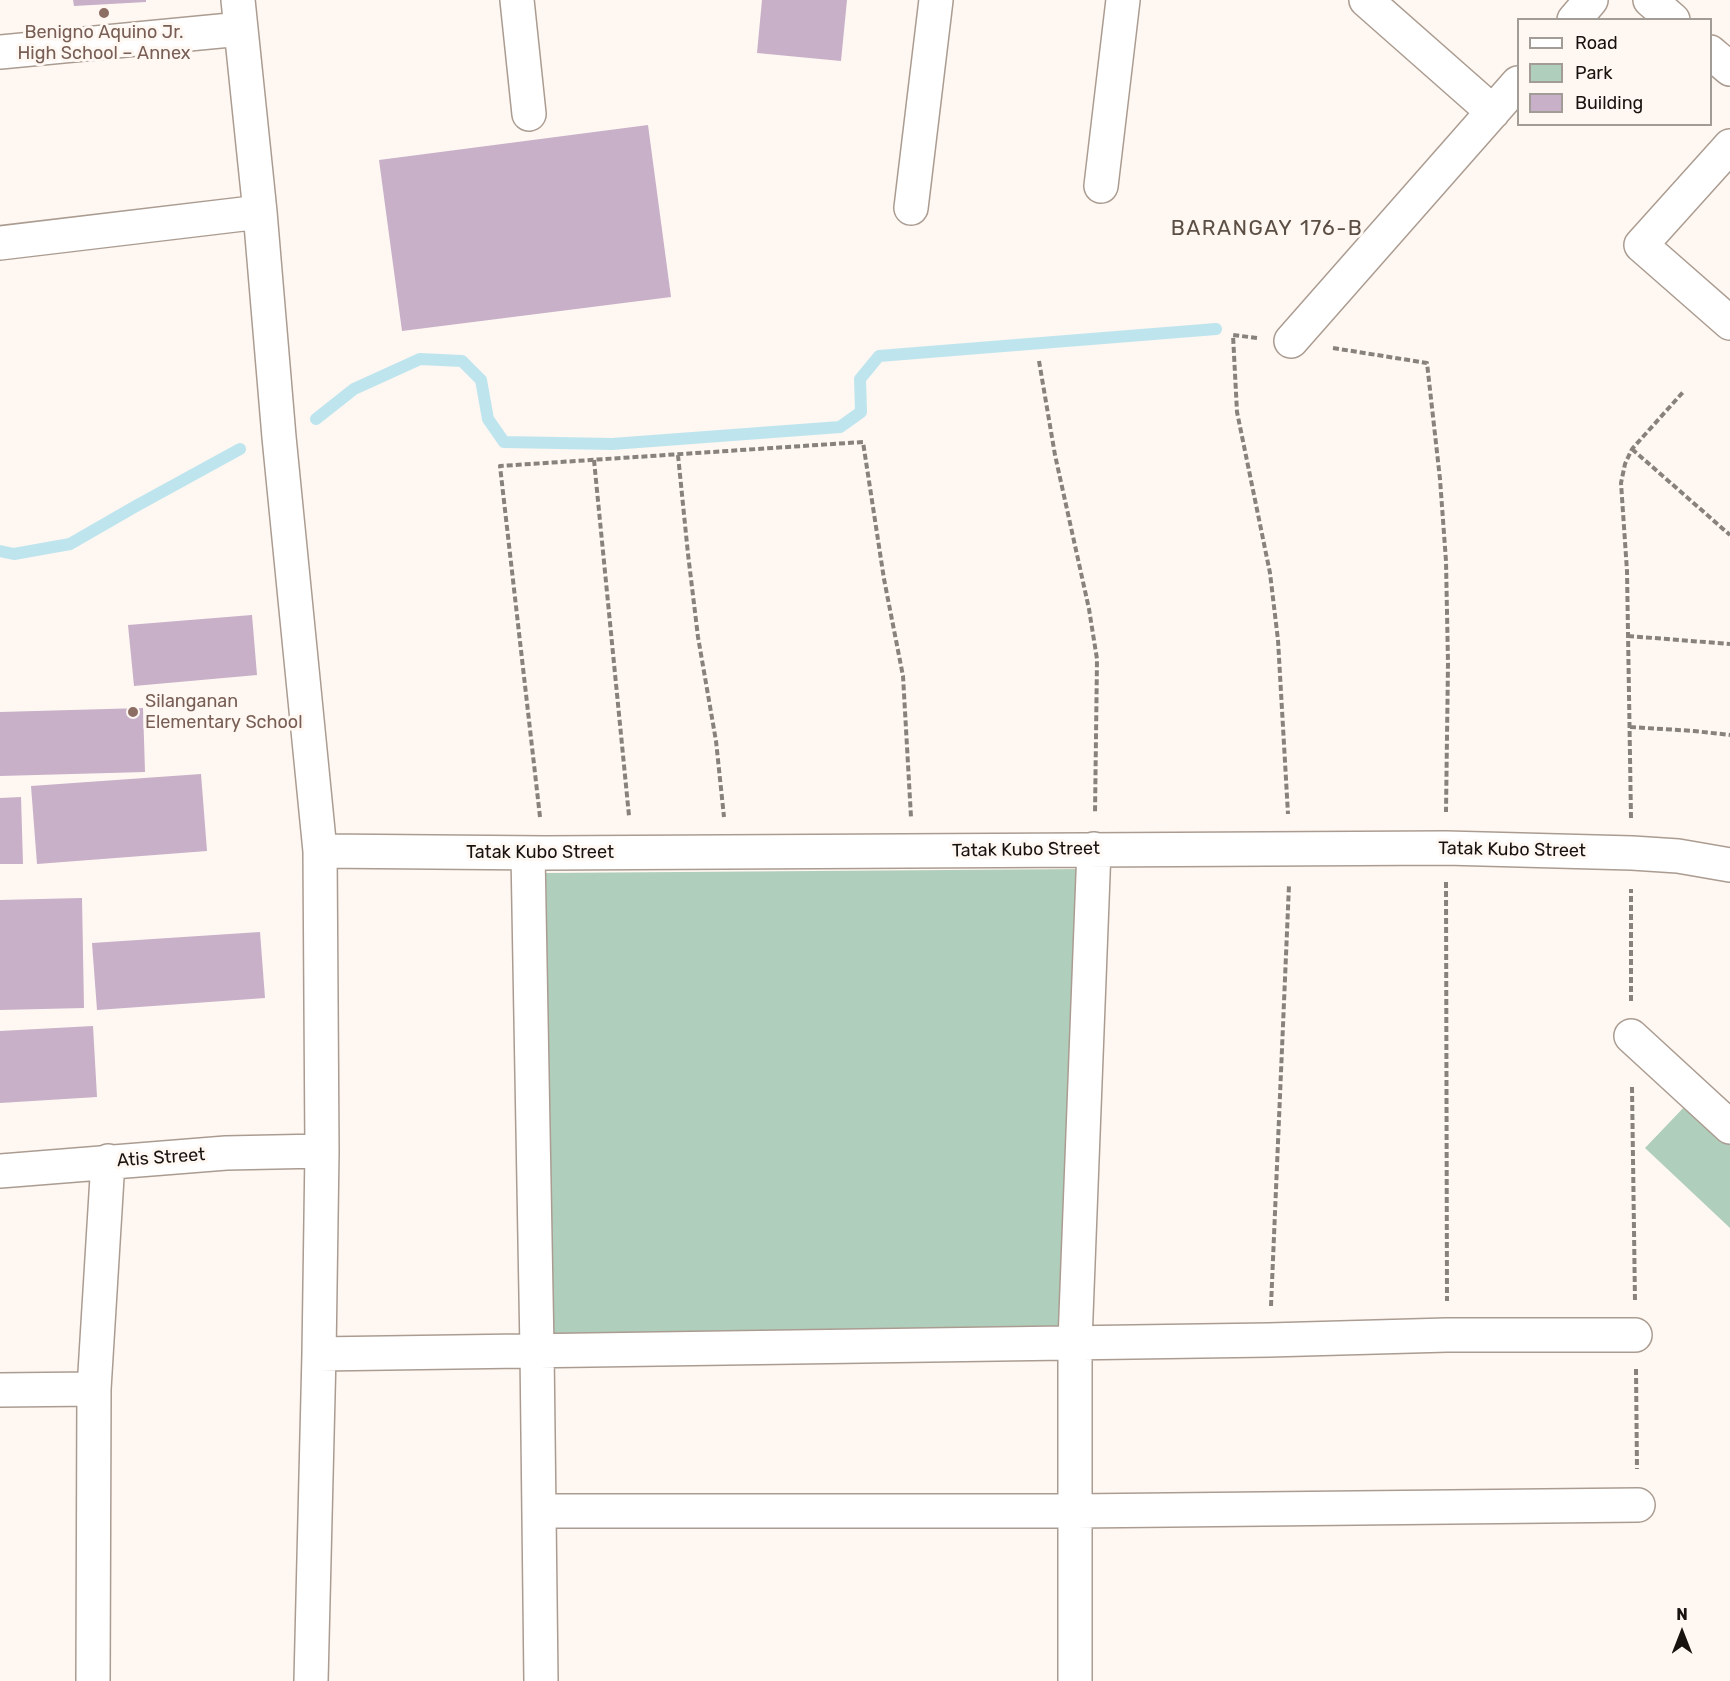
<!DOCTYPE html>
<meta charset="utf-8">
<style>
body{margin:0}
#map{position:relative;width:1730px;height:1681px;overflow:hidden;background:#fef7f2;font-family:Rubik,sans-serif}
canvas{display:block}
.legend{position:absolute;left:1517px;top:18px;width:195px;height:108px;box-sizing:border-box;background:#fef7f2;border:2px solid #a29c97;margin:0;padding:8px 10px;list-style:none;font-size:18px;color:#19130f}
.legend li{display:flex;align-items:center;gap:12px;height:30px}
.legend b{width:30px;border:2px solid #a29c97}
.north{position:absolute;left:1652px;top:1603px;width:60px;height:60px;-webkit-text-stroke:4px #fef7f2;paint-order:stroke;rotate:0deg;font-size:16px;font-weight:700;line-height:24px;text-align:center;color:#19130f}
.north::after{content:'';display:block;margin:auto;width:21px;height:27px;background:#19130f;clip-path:polygon(50% 0,100% 100%,50% 72%,0 100%)}
</style>
<div id="map">
<canvas width="1730" height="1681"></canvas>
<ul class="legend">
<li><b style="height:8px;background:#fff"></b>Road</li>
<li><b style="height:16px;background:#b0cebc"></b>Park</li>
<li><b style="height:16px;background:#c8b0c8"></b>Building</li>
</ul>
<div class="north">N</div>
</div>
<script>
const ctx = document.querySelector('canvas').getContext('2d');
ctx.lineJoin = 'round';
function paint(path, color) { ctx.fillStyle = color; ctx.fill(path, 'evenodd'); }
const shape = rows => new Path2D(rows.map(r => 'M' + r).join(''));
function trace(path, color, width, dash) { ctx.strokeStyle = color; ctx.lineWidth = width; ctx.lineCap = dash ? 'butt' : 'round'; ctx.setLineDash(dash || []); ctx.stroke(path); }
function label(font, color, halo, rows, align = 'center') {
  ctx.font = font + ' Rubik,sans-serif'; ctx.lineWidth = 6; ctx.setLineDash([]); ctx.textBaseline = 'middle'; ctx.strokeStyle = halo; ctx.fillStyle = color; for (const [text, x, y, turn = 0] of rows) {
    ctx.save(); ctx.translate(x, y); ctx.rotate((+turn || 0) * Math.PI / 180); ctx.textAlign = isNaN(turn) ? turn : align; if (halo) ctx.strokeText(text, 0, 0); ctx.fillText(text, 0, 0); ctx.restore();
  }
}
const green = shape([
 [1083,869,1064,1333,552,1336,546,873],
 [1687,1104,1730,1144,1730,1228,1645,1148]
]);
const stream = shape([
 [316,419,354,389,420,359,462,361,481,380,488,419,504,442,612,444,840,427,861,412,860,379,879,356,1216,329],
 [0,551,14,554,70,544,136,506,240,449]
]);
const building = shape([
 [73,0,146,0,146,2,74,6],
 [762,0,847,0,841,61,757,53],
 [648,125,671,297,402,331,379,160],
 [252,615,257,675,134,686,128,625],
 [143,708,145,772,0,776,0,712],
 [201,774,207,851,37,864,31,786],
 [21,797,23,864,0,864,0,798],
 [82,898,84,1008,0,1010,0,900],
 [260,932,265,998,97,1010,92,943],
 [93,1026,97,1097,0,1103,0,1031]
]);
const path = shape([
 [1257,338,1233,335,1237,412,1270,573,1278,640,1288,814],
 [1333,348,1427,363,1440,479,1446,561,1448,663,1446,812],
 [1039,361,1055,455,1089,609,1097,659,1095,814],
 [1632,449,1730,535],
 [678,455,688,554,698,637,716,741,724,817],
 [594,460,629,816],
 [1628,636,1730,644],
 [1630,727,1694,731,1730,735],
 [540,817,500,466,863,442,884,579,903,676,911,817],
 [1631,818,1627,571,1621,483,1625,464,1632,449,1684,391],
 [1446,882,1447,1301],
 [1631,1001,1631,889],
 [1632,1087,1635,1301],
 [1271,1306,1289,885],
 [1636,1369,1637,1469]
]);
const minor = shape([
 [238,0,260,212,279,437,320,851,322,1151,319,1354,311,1681],
 [517,0,529,114],
 [1366,0,1493,112],
 [1650,0,1673,20],
 [1574,20,1591,0],
 [0,52,241,29],
 [1710,52,1730,69],
 [1730,146,1641,245,1730,323],
 [1101,186,1123,0],
 [911,208,936,0],
 [0,243,260,212],
 [1291,341,1518,83],
 [320,851,545,853,1446,848,1632,853,1678,856,1730,865],
 [528,853,537,1350,541,1681],
 [1631,1036,1730,1127],
 [0,1171,226,1153,322,1151],
 [319,1354,1269,1340,1447,1335,1635,1335],
 [0,1390,94,1389],
 [539,1511,1076,1511,1638,1505],
 [93,1681,94,1389,108,1161],
 [1075,1681,1075,1341,1094,849]
]);
const markers = [
 [104,13,6,"#8d6e63"],
 [133,712,6,"#8d6e63"]
];
const educationNames = [
 ["Benigno Aquino Jr.",104,33],
 ["High School – Annex",104,54],
 ["Silanganan",145,702,"left"],
 ["Elementary School",145,723,"left"]
];
const streetNames = [
 ["Tatak Kubo Street",1026,850,-1],
 ["Tatak Kubo Street",1512,850,1],
 ["Tatak Kubo Street",540,853],
 ["Atis Street",161,1158,-4]
];
const quarterNames = [
 ["BARANGAY 176-B",1267,229]
];
paint(green, '#b0cebc');
trace(stream, '#bee5ee', 12);
paint(building, '#c8b0c8');
trace(minor, '#ab9c91', 36);
trace(path, '#88827d', 4, [6, 3]);
trace(minor, '#fff', 33);
for (const [x, y, r, color] of markers) { const dot = new Path2D(); dot.arc(x, y, r, 0, 2 * Math.PI); ctx.fillStyle = color; ctx.fill(dot); trace(dot, '#fef7f2', 2); }
label('18px', '#785e54', '#fef7f2', educationNames);
label('18px', '#19130f', '#fef7f2', streetNames);
ctx.letterSpacing = '1.5px';
label('21px', '#5b4e44', '#fef7f2', quarterNames);
ctx.letterSpacing = '0px';
</script>
